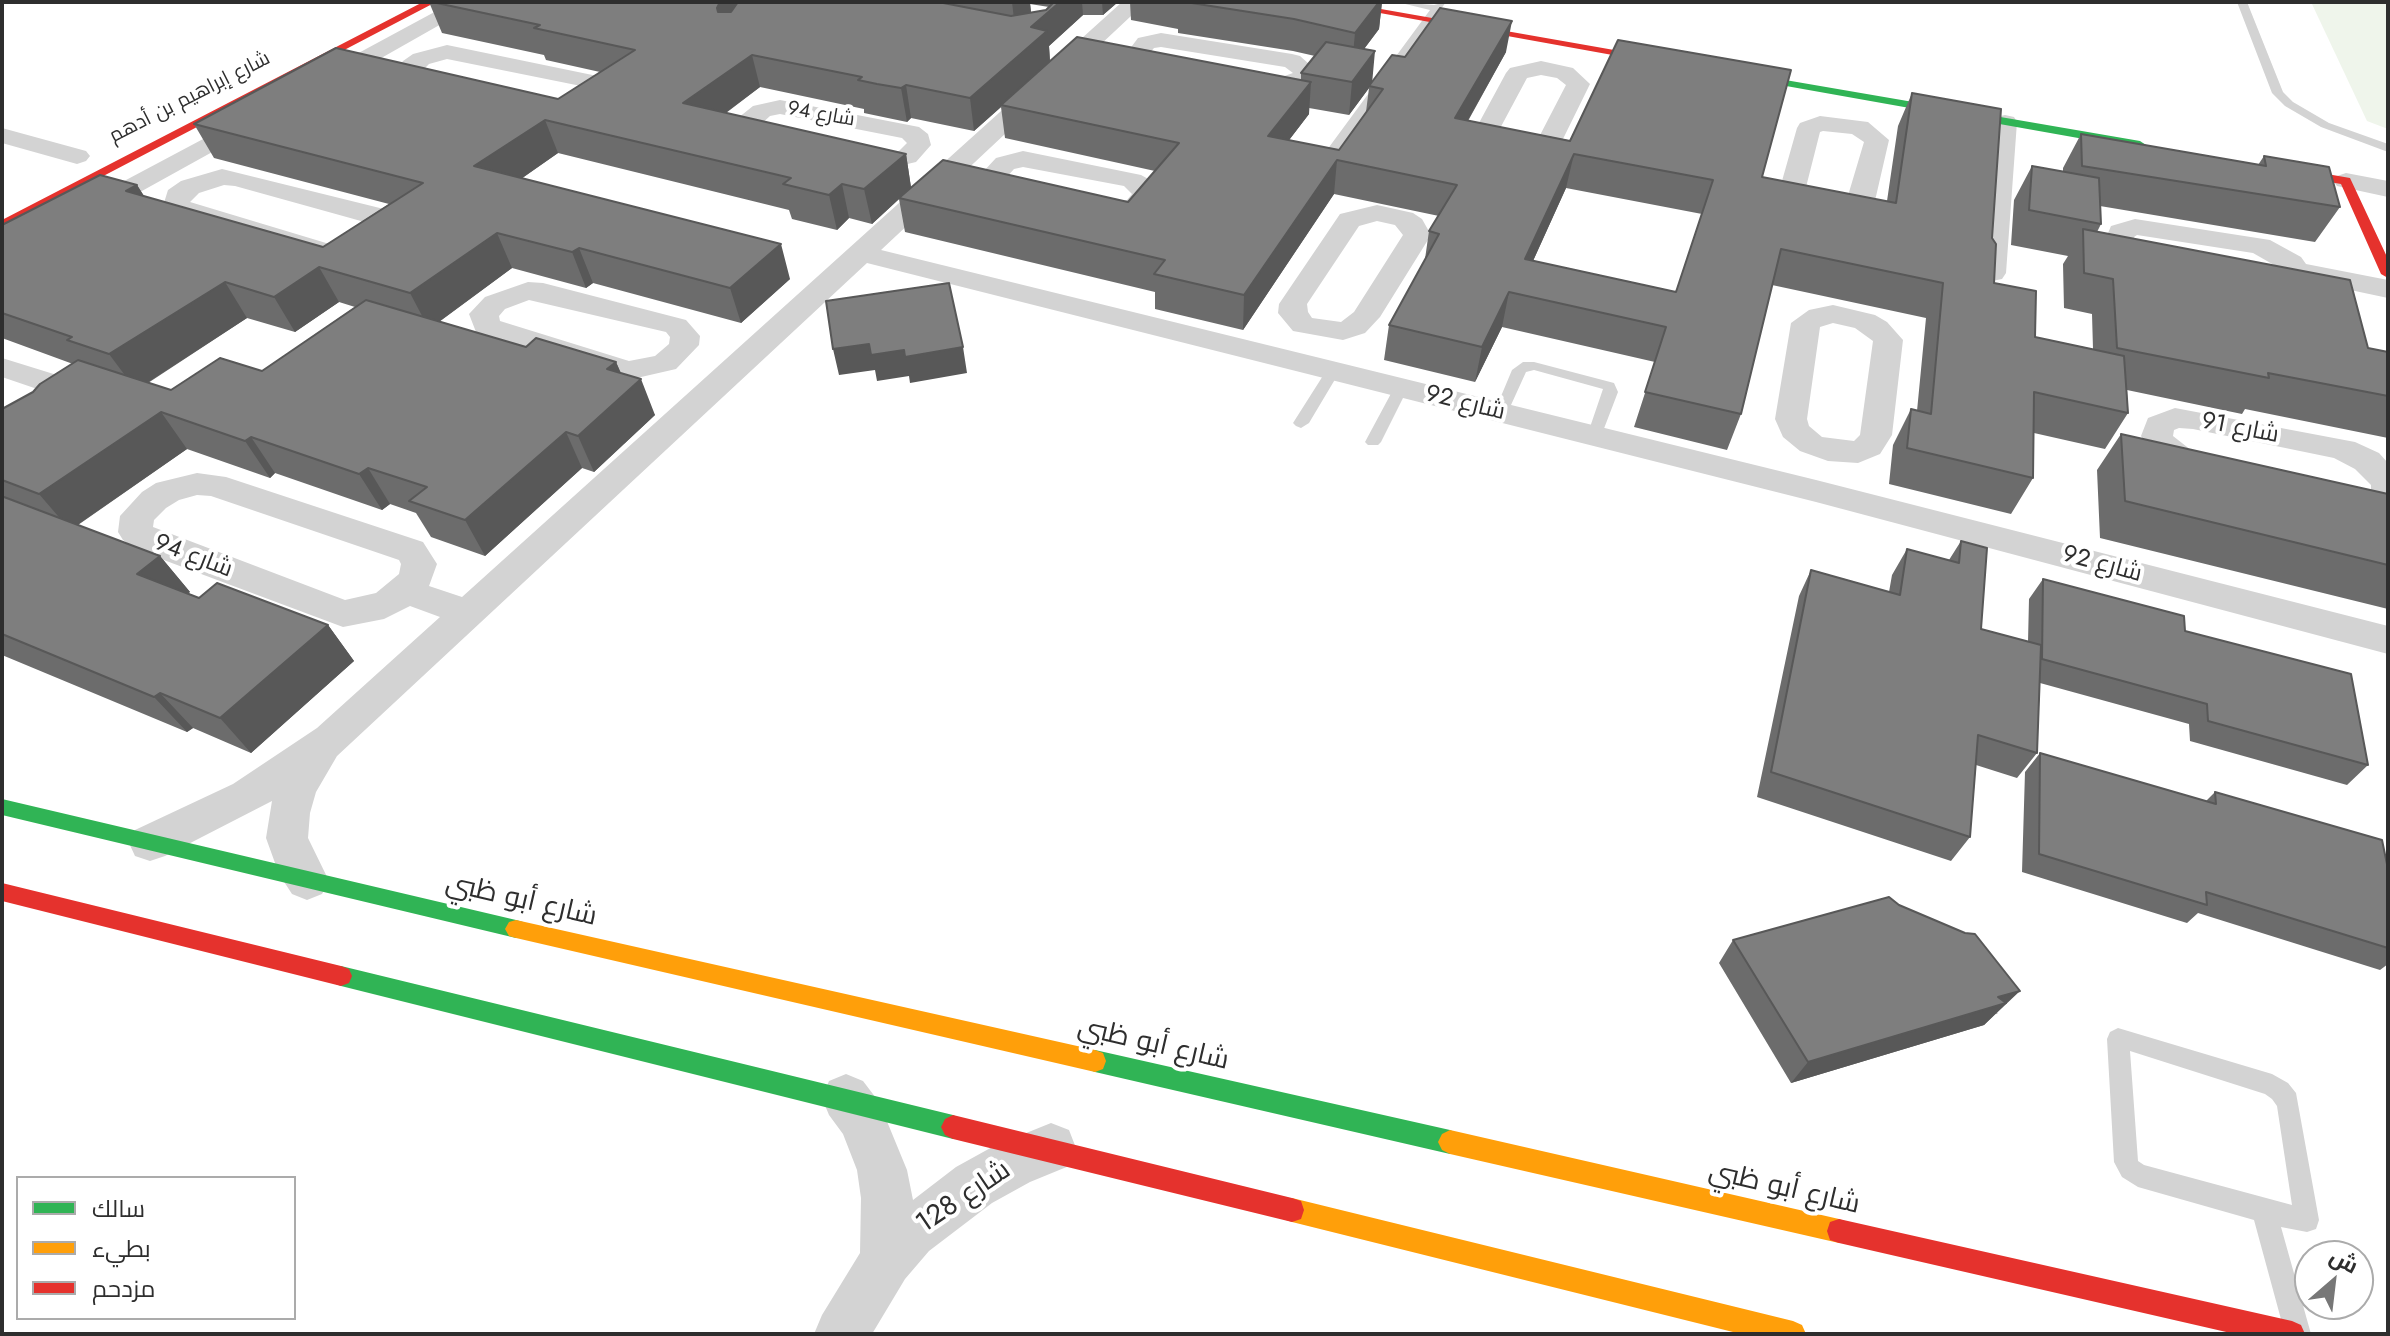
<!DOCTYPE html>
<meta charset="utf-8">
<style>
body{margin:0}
#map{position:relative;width:2390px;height:1336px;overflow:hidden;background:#fff;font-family:Jost,Cairo,sans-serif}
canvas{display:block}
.frame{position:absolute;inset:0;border:4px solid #2e2e2e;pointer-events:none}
.legend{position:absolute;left:16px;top:1176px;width:280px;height:144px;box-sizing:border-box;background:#fff;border:2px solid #ababab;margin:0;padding:10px 14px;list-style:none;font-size:24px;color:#2e2e2e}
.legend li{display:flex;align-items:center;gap:16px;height:40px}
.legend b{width:40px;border:2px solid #ababab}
.north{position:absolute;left:2294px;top:1240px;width:80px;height:80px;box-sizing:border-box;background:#fff;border:2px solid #ababab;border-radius:50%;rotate:28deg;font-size:22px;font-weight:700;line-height:32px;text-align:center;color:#2e2e2e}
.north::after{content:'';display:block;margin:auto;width:28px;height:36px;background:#777;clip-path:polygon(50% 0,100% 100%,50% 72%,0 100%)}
</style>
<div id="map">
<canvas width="2390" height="1336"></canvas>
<div class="frame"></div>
<ul class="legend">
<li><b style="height:10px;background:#30b455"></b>سالك</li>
<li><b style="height:10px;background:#ff9f0a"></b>بطيء</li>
<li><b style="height:10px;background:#e5322d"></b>مزدحم</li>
</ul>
<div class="north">ش</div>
</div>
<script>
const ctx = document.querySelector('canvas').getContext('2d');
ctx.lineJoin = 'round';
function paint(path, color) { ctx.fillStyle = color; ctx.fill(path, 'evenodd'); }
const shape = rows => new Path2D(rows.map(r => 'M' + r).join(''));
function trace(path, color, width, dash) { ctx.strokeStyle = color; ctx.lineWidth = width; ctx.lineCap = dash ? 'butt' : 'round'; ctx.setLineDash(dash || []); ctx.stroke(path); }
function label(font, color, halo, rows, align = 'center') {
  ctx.font = font + ' Jost,Cairo,sans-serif'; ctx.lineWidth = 8; ctx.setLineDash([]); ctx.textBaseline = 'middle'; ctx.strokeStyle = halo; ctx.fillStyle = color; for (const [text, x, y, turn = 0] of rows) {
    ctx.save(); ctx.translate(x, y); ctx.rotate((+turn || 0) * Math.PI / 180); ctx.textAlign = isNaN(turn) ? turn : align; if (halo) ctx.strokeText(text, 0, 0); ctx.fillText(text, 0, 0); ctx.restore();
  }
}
const green = shape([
 [2311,2,2388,2,2388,129,2367,121]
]);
const lane = shape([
 [1397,2,1434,5,1446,2,1332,160,1324,160,1324,154,1430,10,1397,2],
 [2237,2,2247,2,2283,92,2293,102,2329,123,2388,144,2388,152,2321,127,2285,106,2272,93,2237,2],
 [1523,362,1534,362,1614,383,1618,392,1600,439,1595,441,1587,436,1603,389,1534,370,1526,372,1506,416,1496,416,1494,413,1512,370,1523,362],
 [1333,367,1340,371,1309,423,1301,428,1296,426,1293,423,1326,371,1333,367],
 [1401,383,1408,388,1381,442,1378,445,1368,445,1365,442,1394,388,1401,383],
 [2118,1028,2272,1074,2288,1083,2296,1093,2319,1220,2316,1229,2307,1232,2281,1227,2311,1334,2285,1334,2254,1220,2138,1187,2122,1177,2114,1162,2107,1039,2110,1032,2118,1028],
 [2130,1051,2265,1094,2272,1099,2277,1106,2292,1205,2144,1165,2138,1161,2130,1051]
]);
const street = shape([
 [453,2,480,2,332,86,316,86,312,81,316,76,453,2],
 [1122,2,1146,2,881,250,1816,480,2388,626,2388,654,1816,502,867,263,337,756,316,792,310,813,308,838,329,881,322,894,307,900,292,894,279,874,266,838,272,801,165,856,150,861,135,856,129,843,135,830,233,784,317,728,440,617,410,606,384,619,343,627,137,550,123,540,118,532,120,516,142,492,156,483,197,473,226,477,423,542,437,564,429,586,462,597,1122,2],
 [197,495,211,496,399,560,401,564,399,574,376,593,345,600,153,527,154,520,166,508,179,500,197,495],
 [1161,33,1292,54,1300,56,1318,72,1306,87,1273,94,1157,72,1130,62,1126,54,1138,38,1161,33],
 [1161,47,1285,67,1293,73,1273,80,1163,59,1149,54,1154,48,1161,47],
 [447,45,607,78,617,89,617,95,596,111,560,118,404,79,400,66,403,61,413,54,447,45],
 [447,59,591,88,593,92,581,100,560,104,423,70,429,64,447,59],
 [1541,61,1573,68,1590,84,1561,143,1550,155,1525,162,1482,151,1473,134,1506,73,1510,68,1541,61],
 [1541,75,1557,78,1566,85,1538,139,1525,146,1501,141,1497,134,1527,78,1541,75],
 [780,100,919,127,928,134,931,145,916,162,878,171,742,137,735,127,738,118,753,106,780,100],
 [780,114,902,138,907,143,899,151,878,155,759,126,770,116,780,114],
 [252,113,261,115,264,120,261,125,12,263,2,265,2,246,252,113],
 [2005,115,2014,117,2017,122,2006,273,2002,279,1992,281,1982,279,1978,273,1993,122,1996,117,2005,115],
 [1820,116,1868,122,1889,140,1874,205,1864,220,1846,225,1807,220,1798,218,1780,202,1778,195,1797,128,1800,123,1820,116],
 [1823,131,1852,134,1864,142,1844,209,1814,205,1804,195,1820,132,1823,131],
 [2,128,86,151,90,156,86,161,77,164,2,143,2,128],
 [1023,151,1141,175,1152,181,1158,194,1145,212,1107,220,990,193,980,181,983,172,996,158,1023,151],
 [1023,167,1124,186,1132,194,1127,200,1107,204,1020,186,1005,179,1014,169,1023,167],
 [222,169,396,212,406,226,393,247,380,254,335,263,167,212,163,206,168,190,181,181,222,169],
 [224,185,235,186,379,226,373,235,362,241,336,246,190,202,199,193,224,185],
 [2346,173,2388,181,2388,197,2337,186,2333,181,2337,176,2346,173],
 [1377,205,1413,213,1422,219,1431,235,1380,317,1365,333,1343,340,1293,331,1278,313,1279,304,1340,214,1377,205],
 [1377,221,1395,225,1403,235,1354,312,1341,322,1312,318,1308,312,1307,304,1359,226,1377,221],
 [2135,219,2270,240,2301,257,2306,264,2388,280,2388,298,2308,281,2299,288,2271,293,2132,264,2114,254,2106,238,2111,226,2135,219],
 [2137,235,2253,253,2281,269,2282,274,2271,275,2150,251,2136,243,2134,237,2137,235],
 [528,282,543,283,686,320,700,336,699,345,676,369,628,380,476,332,469,314,485,297,528,282],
 [529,300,666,332,670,337,669,344,655,356,629,361,500,321,499,316,505,309,529,300],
 [1833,305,1875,315,1887,322,1903,340,1892,435,1880,454,1858,463,1828,461,1800,451,1783,437,1775,419,1791,323,1809,310,1833,305],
 [1833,323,1855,328,1873,341,1860,435,1854,441,1822,437,1809,426,1807,419,1820,327,1833,323],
 [2,358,73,380,82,398,61,425,42,435,2,446,2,426,39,411,50,397,49,393,2,377,2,358],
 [2175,408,2355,442,2379,453,2388,463,2388,509,2359,514,2327,507,2322,499,2327,491,2339,488,2359,492,2371,490,2371,485,2355,469,2334,458,2193,429,2179,428,2174,430,2173,436,2196,454,2217,460,2222,468,2217,476,2205,479,2172,470,2152,454,2141,436,2148,418,2175,408],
 [846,1074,863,1081,879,1102,907,1170,913,1200,956,1167,994,1146,1051,1123,1069,1130,1076,1148,1069,1166,1030,1182,992,1203,929,1251,905,1279,872,1334,814,1334,822,1315,860,1253,861,1198,857,1170,843,1134,829,1115,822,1098,829,1081,846,1074]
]);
const fast = shape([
 [1762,76,2140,141,2146,145,2140,149,1758,81,1758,77,1762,76],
 [2,799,516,920,523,922,527,929,523,936,516,938,2,815,2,799],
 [341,966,953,1115,961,1119,965,1127,961,1135,953,1139,341,986,333,983,330,976,333,969,341,966],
 [1095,1050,1450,1130,1458,1134,1462,1142,1458,1150,1450,1154,1095,1072,1087,1069,1084,1061,1087,1053,1095,1050]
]);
const slow = shape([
 [516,920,1095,1050,1103,1053,1106,1061,1103,1069,1095,1072,516,938,509,936,505,929,509,922,516,920],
 [1450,1130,1839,1219,1848,1222,1851,1231,1848,1240,1839,1243,1450,1154,1442,1150,1438,1142,1442,1134,1450,1130],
 [1292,1198,1793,1321,1802,1325,1806,1334,1741,1334,1292,1222,1283,1219,1280,1210,1283,1201,1292,1198]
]);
const jam = shape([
 [423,2,436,2,2,229,2,220,423,2],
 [1319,2,1341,2,1762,76,1768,79,1762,82,1319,2],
 [2275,165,2350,178,2388,259,2388,278,2381,274,2341,184,2271,172,2271,166,2275,165],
 [2,883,341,966,349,969,352,976,349,983,341,986,2,901,2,883],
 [953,1115,1292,1198,1301,1201,1304,1210,1301,1219,1292,1222,953,1139,945,1135,941,1127,945,1119,953,1115],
 [1839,1219,2292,1321,2301,1325,2305,1334,2235,1334,1839,1243,1830,1240,1827,1231,1830,1222,1839,1219]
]);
const wall = shape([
 [429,2,1118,2,1103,15,1083,15,1049,46,1050,61,1301,80,1301,73,1315,56,1293,51,1178,33,1178,29,1131,20,1130,2,1382,2,1379,29,1364,49,1372,82,1405,57,1506,52,1468,121,1887,201,1898,126,1912,93,1992,238,1994,283,2035,337,2093,349,2092,314,2064,308,2063,264,2068,256,2011,245,2014,200,2032,166,2063,172,2063,168,2081,134,2258,165,2264,156,2340,207,2315,242,2100,206,2101,224,2097,232,2368,348,2388,352,2388,438,2245,409,2242,414,2127,390,2128,413,2105,449,2034,433,2033,478,2011,514,1889,484,1893,445,1911,409,1917,411,1926,318,1772,285,1741,414,1727,450,1634,427,1655,362,1502,327,1475,382,1384,360,1389,325,1425,259,1429,231,1439,216,1334,194,1243,330,1155,309,1155,292,905,232,899,199,872,224,849,218,837,230,792,219,789,210,558,153,521,179,790,279,741,323,593,283,586,288,512,268,439,322,526,347,616,362,621,373,655,415,594,472,582,468,485,556,431,537,416,513,390,504,382,510,275,473,270,478,187,449,78,525,160,556,190,592,188,593,199,598,328,625,354,661,251,753,193,728,187,732,2,655,2,409,33,392,73,364,2,338,2,225,137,185,144,196,323,247,389,204,214,158,194,124,558,99,600,72,546,60,544,55,442,33],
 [1030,4,1049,7,1046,10,1031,13],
 [760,87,864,109,864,113,883,117,907,122,911,118,974,131,1001,107,1005,138,1155,171,1128,202,911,187,906,154,726,113],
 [1369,88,1366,112,1339,150,1289,140,1309,114,1309,108,1349,115],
 [1566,188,1702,214,1676,292,1533,261],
 [339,302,355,307,262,371,171,390,148,383,247,318,295,332],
 [2121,434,2388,494,2388,609,2100,538,2097,470],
 [1961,541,1981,629,2028,642,2029,599,2043,579,2185,631,2368,765,2347,785,2190,741,2189,724,2040,683,2037,753,2017,778,1976,765,1970,837,1951,861,1757,797,1799,596,1811,570,1889,592,1892,575,1907,549,1949,560],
 [2040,753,2206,801,2215,792,2388,869,2388,964,2380,970,2198,913,2187,923,2022,872,2025,772],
 [1733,940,1998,1013,1995,1014,1984,1025,1791,1083,1719,963]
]);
const shadedWall = shape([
 [720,2,762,2,725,40,717,8],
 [1012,2,1030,2,1032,23,1015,28],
 [1060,2,1082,2,1083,15,1049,46,1050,63,1001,105,1001,107,974,131,970,98,1031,27],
 [1102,2,1118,2,1103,15],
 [1379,2,1382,2,1379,29,1352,65,1355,33],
 [1512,21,1506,52,1450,152,1455,118],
 [1375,51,1372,84,1369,86,1369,88,1349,115,1352,82],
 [752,55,760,87,693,137,683,103],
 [1311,82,1309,114,1267,169,1268,136],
 [906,85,911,118,907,122,901,88],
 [545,120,558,153,489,201,474,166],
 [906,154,911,188,872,224,864,189],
 [1574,154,1566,188,1518,294,1525,259],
 [1337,160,1334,194,1243,330,1244,295],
 [842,184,849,218,837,230,829,195],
 [137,185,159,220,126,191],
 [497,233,512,268,429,329,410,293],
 [781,244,790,279,741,323,730,288],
 [579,248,593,283,586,288,572,252],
 [319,267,339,302,295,332,274,297],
 [225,282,247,318,136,390,109,354],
 [1509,292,1502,327,1475,382,1482,347],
 [869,344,904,350,963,347,967,373,910,383,909,376,877,381,875,370,839,375,833,349],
 [616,362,628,391,641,379,655,415,594,472,578,436,607,369],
 [161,412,187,449,70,530,39,494],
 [566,432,582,468,485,556,465,520],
 [251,437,275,473,270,478,245,441],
 [368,468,390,504,382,510,359,474],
 [160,556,190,592,167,610,137,574],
 [328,625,354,661,251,753,220,718],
 [160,693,193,728,187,732,154,697],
 [2020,991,1984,1025,1791,1083,1808,1062,1998,997]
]);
const building = shape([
 [432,2,720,2,717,8,718,12,731,12,738,2,938,2,1011,16,1046,10,1054,2,1060,2,1031,27,1047,31,970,98,906,85,901,88,877,84,858,80,862,77,752,55,683,103,906,154,864,189,842,184,829,195,783,184,791,178,545,120,474,166,781,244,730,288,579,248,572,252,497,233,410,293,319,267,274,297,225,282,109,354,67,340,72,337,2,313,2,225,100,175,137,185,126,191,323,247,423,183,194,124,336,48,558,99,635,50,534,28,540,25,432,2],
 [1185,2,1379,2,1355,33,1294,19,1185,2],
 [1440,8,1512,21,1455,118,1570,141,1618,40,1791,70,1762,177,1896,203,1912,93,2001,109,1992,238,1996,244,1994,283,2036,291,2035,337,2124,356,2128,413,2034,392,2033,478,1907,448,1911,409,1931,414,1943,283,1781,249,1741,414,1645,392,1666,327,1509,292,1482,347,1389,325,1439,234,1429,231,1457,185,1337,160,1244,295,1154,274,1165,260,899,198,943,160,1128,202,1179,143,1001,105,1077,37,1311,82,1268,136,1339,150,1383,89,1369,86,1392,55,1405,57,1440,8],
 [1574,154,1713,180,1676,292,1525,259,1574,154],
 [1326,42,1375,51,1352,82,1301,73,1326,42],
 [2081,134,2266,166,2264,156,2329,167,2340,207,2082,166,2081,134],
 [2032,166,2099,178,2101,224,2029,210,2032,166],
 [2083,229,2350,280,2368,348,2388,352,2388,396,2268,373,2269,378,2117,348,2113,279,2084,273,2083,229],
 [949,283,963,347,905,357,904,350,871,355,869,344,833,349,826,301,949,283],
 [366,300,526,347,536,338,616,362,607,369,641,379,578,436,566,432,465,520,409,501,427,487,368,468,359,474,251,437,245,441,161,412,39,494,2,480,2,409,33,392,40,384,78,360,171,390,220,358,262,371,366,300],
 [2121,434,2388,494,2388,565,2125,501,2121,434],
 [4,497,160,556,137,574,199,598,217,583,328,625,220,718,160,693,154,697,2,634,2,498,4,497],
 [1961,541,1987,548,1981,629,2041,645,2037,753,1978,735,1970,837,1771,772,1811,570,1900,595,1907,549,1959,563,1961,541],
 [2043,579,2184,616,2185,631,2351,674,2368,765,2208,721,2207,704,2042,659,2043,579],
 [2040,753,2216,804,2215,792,2382,840,2388,869,2388,948,2206,892,2207,905,2039,854,2040,753],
 [1889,897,1899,905,1965,933,1975,934,2020,991,1998,997,2006,1003,1808,1062,1733,940,1889,897]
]);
const farStreetnames = [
 ["شارع إبراهيم بن أدهم",190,98,-27],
 ["شارع 94",821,115,10]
];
const streetNames = [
 ["شارع 92",1465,404,14],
 ["شارع 91",2240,429,11],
 ["شارع 94",193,557,21],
 ["شارع 92",2102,565,15]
];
const nearStreetnames = [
 ["شارع أبو ظبي",521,901,13],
 ["شارع أبو ظبي",1153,1045,13],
 ["شارع أبو ظبي",1784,1189,13],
 ["شارع 128",964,1198,-34]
];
paint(green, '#eff5eb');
paint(lane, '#d3d3d3');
paint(street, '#d3d3d3');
paint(fast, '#30b455');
paint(slow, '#ff9f0a');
paint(jam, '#e5322d');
paint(wall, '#6c6c6c');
paint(shadedWall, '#585858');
paint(building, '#7e7e7e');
trace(building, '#585858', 2);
label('20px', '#2e2e2e', '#fff', farStreetnames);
label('24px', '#2e2e2e', '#fff', streetNames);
label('28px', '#2e2e2e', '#fff', nearStreetnames);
</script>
